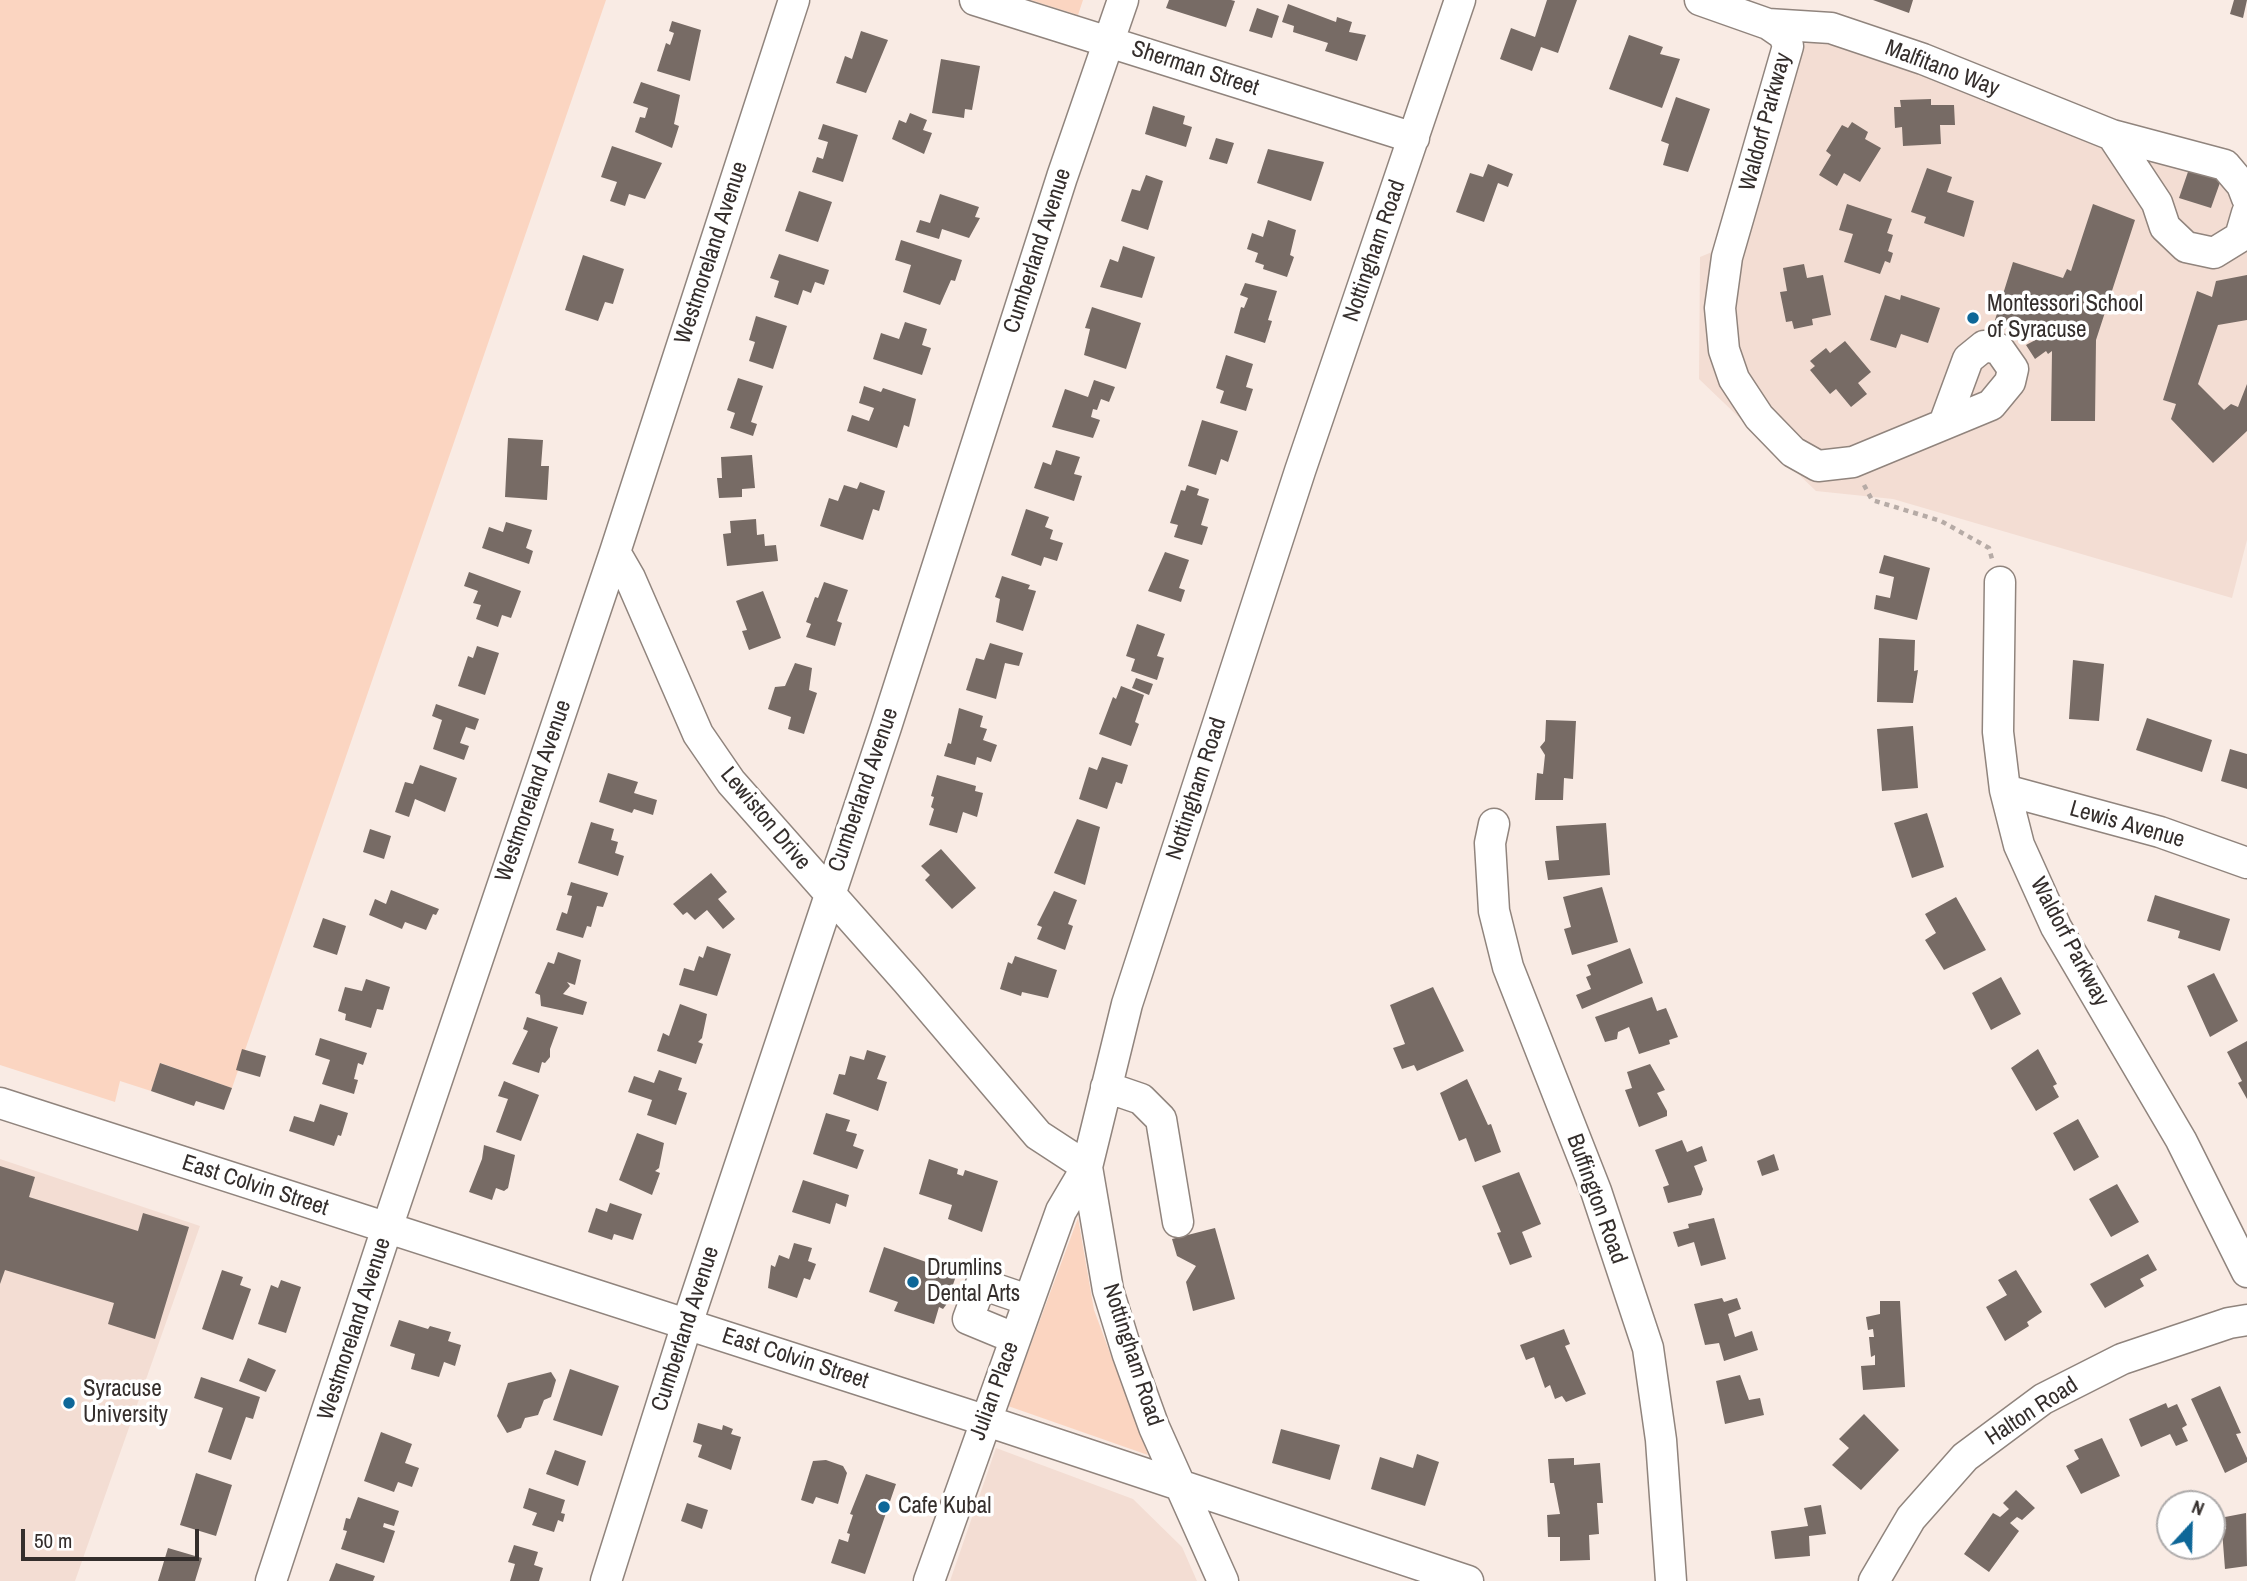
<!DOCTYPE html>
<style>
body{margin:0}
#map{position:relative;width:2247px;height:1581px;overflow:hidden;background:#f9ebe4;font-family:"Archivo Narrow",sans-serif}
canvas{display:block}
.north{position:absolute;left:2156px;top:1490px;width:70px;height:70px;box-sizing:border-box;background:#fff;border:2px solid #aeabab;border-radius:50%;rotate:22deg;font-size:19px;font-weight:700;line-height:28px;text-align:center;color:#342e2c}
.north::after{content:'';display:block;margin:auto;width:24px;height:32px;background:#0e6798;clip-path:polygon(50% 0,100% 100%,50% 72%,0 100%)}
.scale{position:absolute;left:21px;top:1529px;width:178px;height:32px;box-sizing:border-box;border:4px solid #342e2c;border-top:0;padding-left:9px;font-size:21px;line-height:24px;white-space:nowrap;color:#342e2c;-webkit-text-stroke:5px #fff;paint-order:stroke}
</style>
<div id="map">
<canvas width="2247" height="1581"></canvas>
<div class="north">N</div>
<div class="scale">50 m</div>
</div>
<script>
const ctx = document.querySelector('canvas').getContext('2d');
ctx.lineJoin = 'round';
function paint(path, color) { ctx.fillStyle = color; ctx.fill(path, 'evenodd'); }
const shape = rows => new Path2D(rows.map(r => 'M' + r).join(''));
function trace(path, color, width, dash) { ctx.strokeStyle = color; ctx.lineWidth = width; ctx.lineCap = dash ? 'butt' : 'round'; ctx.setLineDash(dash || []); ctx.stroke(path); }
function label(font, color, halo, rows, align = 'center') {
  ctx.font = font + ' "Archivo Narrow",sans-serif'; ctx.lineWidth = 7; ctx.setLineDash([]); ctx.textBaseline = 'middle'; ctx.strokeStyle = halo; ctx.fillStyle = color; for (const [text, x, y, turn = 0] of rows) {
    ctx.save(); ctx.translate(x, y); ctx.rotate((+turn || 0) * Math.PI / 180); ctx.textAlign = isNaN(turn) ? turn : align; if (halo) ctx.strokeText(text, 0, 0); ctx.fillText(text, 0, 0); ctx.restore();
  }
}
const built = shape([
 [1809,36,2247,171,2247,540,2232,598,1893,499,1816,491,1699,379,1700,257,1712,252],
 [0,1159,200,1226,75,1581,0,1581],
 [996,1448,1133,1499,1182,1547,1197,1581,950,1581]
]);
const green = shape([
 [0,0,606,0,232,1088,161,1063,151,1091,120,1081,115,1102,0,1065],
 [1030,0,1083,0,1078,15],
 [1078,1218,1094,1310,1148,1455,1008,1406]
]);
const building = shape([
 [1169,0,1231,0,1235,1,1226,27,1166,8],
 [1547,0,1577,0,1558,53,1541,47,1532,71,1500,59,1511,28,1535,37],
 [1873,0,1913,0,1909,13],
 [2234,0,2247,0,2243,18,2230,14],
 [1288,4,1336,22,1337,17,1352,22,1349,32,1366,35,1357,61,1325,51,1328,43,1293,32,1294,26,1282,22],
 [1257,8,1279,16,1272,38,1249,31],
 [672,21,701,30,690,81,657,71,666,43,670,45,674,33,669,31],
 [861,31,888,40,866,93,836,83,845,56,852,59],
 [1629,35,1663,47,1660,54,1680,59,1662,108,1609,89],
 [941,59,980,66,972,110,965,109,964,118,932,113],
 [641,82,680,95,674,124,679,126,672,148,635,132,640,117,645,118,648,108,633,103],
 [1676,97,1710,109,1688,172,1663,165,1669,144,1661,141],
 [1931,99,1931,105,1954,105,1955,125,1940,125,1941,144,1903,146,1902,127,1895,128,1894,107,1901,107,1900,100],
 [1153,106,1185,116,1183,124,1192,127,1186,147,1145,134],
 [910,113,927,120,923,130,932,133,924,154,892,139,899,120,906,123],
 [1852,122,1868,132,1865,139,1881,148,1860,182,1844,173,1837,186,1819,175,1831,155,1826,151,1842,125,1848,128],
 [823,124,858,135,843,182,812,172,817,157,823,159,828,142,818,139],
 [1216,138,1234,143,1227,164,1209,159],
 [612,146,662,163,645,199,629,194,625,206,610,201,617,182,601,177],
 [1268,149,1324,162,1311,201,1257,183],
 [1488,164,1513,174,1508,187,1498,183,1484,222,1456,212,1470,173,1483,177],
 [2190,166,2222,177,2211,208,2179,198],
 [1927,168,1952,177,1947,192,1974,201,1964,237,1924,223,1926,217,1911,212],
 [1146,175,1163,181,1148,230,1121,221,1132,189,1140,191],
 [799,191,832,202,818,242,785,231],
 [940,194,979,207,975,217,980,218,969,238,942,229,939,239,916,232,920,220,930,223],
 [1847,204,1892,219,1887,233,1893,235,1888,251,1893,253,1890,263,1885,261,1880,274,1844,262,1853,234,1839,230],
 [2093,204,2135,220,2096,340,2095,421,2051,421,2052,351,2048,354,2046,351,2035,359,2026,345,2043,336,1995,320,2013,262,2063,278,2067,269,2071,271],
 [1268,220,1296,230,1290,255,1294,257,1287,277,1263,269,1264,265,1255,262,1258,253,1247,249,1252,233,1263,237],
 [901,240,962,260,955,281,951,280,940,305,903,292,911,265,895,260],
 [1123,246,1155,257,1142,298,1100,287,1110,259,1118,262],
 [779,254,829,270,824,285,815,282,811,293,803,290,798,305,774,297,779,281,770,278],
 [583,255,624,269,613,304,605,302,598,321,565,310],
 [1804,264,1807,278,1823,275,1831,315,1812,319,1813,325,1794,329,1792,321,1786,322,1780,292,1787,291,1783,268],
 [2247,275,2247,320,2218,325,2198,384,2224,410,2231,404,2238,407,2247,384,2247,431,2213,463,2171,419,2176,404,2163,400,2197,291,2212,297,2216,281],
 [1245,283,1277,291,1268,320,1272,321,1265,343,1234,333,1241,307,1244,308,1248,298,1240,295],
 [1885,295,1900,300,1901,295,1940,308,1928,343,1901,334,1896,348,1870,340],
 [1092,307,1141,323,1126,369,1084,355,1090,329,1085,328],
 [756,316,787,326,773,369,749,361,755,342,749,340],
 [905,322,927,329,922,345,931,348,922,375,873,359,881,333,899,339],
 [1845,341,1871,372,1858,383,1867,394,1851,407,1836,389,1830,394,1810,370,1815,366,1810,361,1826,348,1830,353],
 [1226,355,1253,364,1246,387,1253,389,1246,411,1220,403,1224,391,1216,388],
 [738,378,763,386,751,422,757,424,753,436,730,428,735,413,727,410],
 [1094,380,1115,387,1109,402,1101,399,1097,410,1093,409,1091,417,1100,420,1093,438,1052,427,1065,389,1088,397],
 [864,386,881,392,883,388,916,399,909,427,904,425,897,448,847,431,852,415,869,421,874,408,859,403],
 [1202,420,1238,431,1228,462,1221,459,1216,475,1188,466],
 [508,438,543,440,541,466,549,466,547,500,505,497],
 [1056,450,1080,457,1074,474,1082,476,1074,501,1034,488,1043,462,1051,465],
 [752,455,755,488,742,489,742,497,719,498,717,478,722,478,721,457],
 [860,482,885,491,879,511,873,509,863,540,820,526,829,498,838,501,844,485,857,489],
 [1187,485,1199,489,1197,495,1209,499,1201,525,1208,527,1202,545,1174,537,1178,525,1170,523,1181,490,1185,491],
 [1026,509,1049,517,1045,527,1053,530,1050,539,1063,543,1057,561,1044,557,1041,566,1011,555],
 [756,519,757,535,764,534,765,546,776,545,778,561,727,566,723,534,731,533,730,521],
 [506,522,532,530,526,548,533,551,529,564,482,548,489,527,503,532],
 [1165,552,1189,560,1179,588,1185,590,1181,602,1148,591],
 [1884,555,1930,568,1917,620,1874,609,1876,595,1890,598,1894,577,1879,573],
 [469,572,521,591,511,618,502,615,498,627,476,619,481,605,473,603,478,591,464,586],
 [1002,576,1030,585,1028,589,1036,591,1023,631,996,622,1000,599,995,597],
 [824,582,848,590,837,621,842,623,835,646,806,637,811,624,806,622,815,597,818,598],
 [763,591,781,638,749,650,742,631,747,630,736,601],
 [1137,624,1165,634,1157,656,1164,658,1157,680,1131,671,1135,659,1126,656],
 [1879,638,1915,640,1914,671,1918,670,1913,703,1877,702],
 [990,643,1023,653,1019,666,1005,663,996,699,966,690,976,658,984,660],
 [477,646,499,653,485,695,458,686,468,656,473,658],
 [2073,660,2104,664,2099,721,2069,719],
 [795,663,812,668,809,690,817,693,804,734,788,729,791,717,768,709,775,687,785,686],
 [1136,678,1153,684,1149,695,1132,688],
 [1121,686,1144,695,1135,722,1139,724,1131,746,1099,734,1113,697,1116,699],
 [436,704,479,719,475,730,466,727,460,743,469,746,464,760,433,749,442,720,432,716],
 [959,708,983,716,980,727,987,729,983,740,997,745,991,762,977,757,975,765,944,756,948,743,951,744],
 [2147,718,2212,740,2202,772,2136,750],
 [1546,720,1576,721,1573,779,1564,778,1563,800,1535,800,1537,773,1543,774,1545,755,1540,747,1545,741],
 [1913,726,1918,788,1882,791,1877,729],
 [2230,749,2247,754,2247,789,2221,781],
 [1102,757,1128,765,1122,784,1116,782,1107,809,1079,799,1089,767,1097,770],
 [420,765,457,778,445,812,415,799,409,817,395,812,405,782,413,784],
 [608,773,638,782,634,793,657,800,653,815,634,809,632,813,599,802],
 [937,775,976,786,975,791,983,793,977,817,963,812,957,833,929,825,934,809,931,807,934,797,931,796],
 [1927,813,1944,867,1912,878,1894,823],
 [1077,819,1100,827,1085,885,1054,873],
 [591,822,614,829,611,840,618,842,615,853,624,856,618,876,578,863],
 [1606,823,1610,875,1548,880,1545,861,1559,860,1556,826],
 [370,829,391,836,384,859,363,852],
 [941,849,976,888,952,909,925,880,930,875,921,866],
 [711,873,727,892,718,899,735,919,723,929,707,910,695,920,687,912,683,915,673,904],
 [571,882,608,893,603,907,597,906,591,927,587,926,583,938,556,930,562,912,567,914,572,896,567,895],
 [1602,887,1618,942,1572,955,1564,929,1571,927,1563,897],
 [391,890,439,909,436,915,433,914,426,930,405,922,402,929,369,915,375,899,386,904],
 [1054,891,1077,900,1068,924,1073,926,1065,950,1037,939,1042,927,1037,925],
 [2155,895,2230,919,2220,951,2178,938,2180,931,2147,921],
 [1956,897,1986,950,1944,970,1925,940,1936,933,1925,914],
 [323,918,346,926,337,955,313,947],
 [707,946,731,954,717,996,679,985,684,968,694,971,699,956,703,958],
 [1630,948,1643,983,1582,1009,1576,995,1591,989,1586,977,1591,975,1587,965],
 [558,952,581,960,575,985,567,982,570,986,563,994,587,1002,583,1015,541,1006,540,995,535,993,548,962,554,964],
 [1015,956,1057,970,1048,998,1022,992,1021,996,1000,989,1008,962,1012,964],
 [2214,973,2238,1021,2210,1037,2187,986],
 [2001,977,2021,1014,1991,1030,1972,993],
 [366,979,390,987,383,1010,377,1009,371,1028,345,1020,346,1014,338,1011,345,987,362,991],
 [1433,987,1464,1051,1417,1071,1414,1065,1402,1069,1393,1048,1405,1044,1390,1005],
 [1652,997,1657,1011,1666,1008,1678,1037,1669,1040,1670,1044,1639,1054,1629,1027,1618,1032,1617,1039,1605,1042,1595,1017],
 [680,1004,707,1014,702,1038,698,1042,703,1044,696,1064,657,1051,663,1033,669,1036],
 [527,1017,558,1027,550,1049,550,1057,545,1063,542,1062,539,1073,512,1064,528,1031,523,1029],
 [320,1038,367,1053,363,1065,358,1063,354,1079,358,1080,354,1094,322,1084,330,1060,315,1055],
 [2247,1041,2247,1099,2238,1083,2242,1081,2227,1052],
 [242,1049,266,1056,260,1077,236,1070],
 [2038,1049,2057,1084,2053,1086,2059,1097,2036,1111,2011,1068],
 [867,1050,886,1056,877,1079,887,1082,878,1111,833,1094,839,1074,845,1075,850,1056,864,1060],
 [160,1063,232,1088,224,1110,196,1101,194,1106,151,1091],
 [1650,1064,1665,1090,1657,1093,1667,1111,1667,1116,1639,1127,1625,1090,1632,1088,1627,1072],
 [659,1070,682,1078,678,1090,687,1093,676,1125,647,1115,652,1100,628,1092,634,1076,654,1083],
 [1467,1079,1488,1125,1491,1124,1501,1152,1475,1162,1466,1138,1459,1141,1440,1093],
 [504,1081,539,1095,521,1141,496,1132,508,1099,498,1096],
 [320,1104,348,1113,341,1136,338,1135,334,1146,289,1131,294,1116,314,1122],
 [826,1113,850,1120,846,1131,857,1134,853,1146,864,1150,857,1169,813,1154],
 [2078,1119,2099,1157,2074,1171,2053,1133],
 [637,1133,664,1143,659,1168,655,1171,660,1173,652,1195,619,1180],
 [1682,1140,1687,1152,1702,1146,1707,1161,1694,1166,1703,1189,1701,1195,1668,1203,1663,1187,1669,1185,1655,1150],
 [484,1145,515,1155,508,1188,504,1191,496,1188,492,1200,469,1192,482,1159],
 [1774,1154,1779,1170,1762,1176,1757,1161],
 [929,1159,958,1169,957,1174,963,1176,965,1170,998,1181,982,1232,948,1219,952,1205,919,1194],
 [0,1166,35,1177,29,1197,138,1231,143,1213,189,1227,155,1339,108,1324,114,1303,5,1270,0,1284],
 [1519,1172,1541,1224,1522,1232,1532,1257,1510,1265,1497,1233,1501,1232,1482,1186],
 [803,1180,849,1195,846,1207,836,1203,830,1224,792,1212],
 [2117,1184,2139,1222,2111,1237,2089,1199],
 [610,1203,642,1214,633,1240,614,1234,612,1240,588,1232,596,1208,607,1212],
 [1714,1218,1726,1259,1701,1266,1694,1242,1678,1247,1673,1232,1689,1228,1688,1224],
 [1215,1228,1235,1299,1193,1311,1186,1282,1196,1266,1177,1256,1172,1239],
 [794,1243,812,1248,808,1261,816,1264,810,1280,804,1278,797,1298,768,1288,771,1265,775,1267,779,1255,789,1259],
 [884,1247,957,1273,946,1305,943,1309,939,1307,934,1324,894,1311,898,1302,869,1292],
 [2148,1254,2157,1270,2140,1279,2144,1286,2105,1308,2090,1284],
 [222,1270,243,1277,240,1285,251,1289,233,1340,202,1329],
 [2016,1270,2042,1312,2027,1322,2029,1326,2005,1341,1986,1307,2007,1295,1998,1280],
 [281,1280,301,1287,286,1333,258,1324,271,1285,278,1288],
 [1722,1298,1724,1302,1737,1298,1741,1309,1728,1314,1735,1337,1752,1331,1758,1350,1724,1361,1719,1343,1705,1345,1694,1304],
 [1880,1301,1900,1301,1905,1387,1863,1390,1861,1366,1875,1365,1875,1355,1871,1357,1869,1337,1874,1337,1873,1329,1868,1330,1866,1317,1880,1314],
 [399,1320,428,1329,430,1326,451,1332,448,1341,461,1345,455,1366,444,1362,439,1377,411,1369,415,1354,390,1346],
 [1564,1329,1570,1344,1565,1346,1586,1394,1566,1402,1562,1396,1555,1399,1550,1385,1545,1388,1534,1357,1526,1360,1520,1345],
 [248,1358,276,1370,266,1392,239,1381],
 [570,1369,619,1386,602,1436,553,1420],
 [551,1372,556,1380,551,1397,544,1400,538,1415,525,1418,521,1428,507,1433,497,1416,508,1383],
 [1740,1375,1749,1400,1760,1398,1764,1415,1725,1424,1716,1381],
 [201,1377,260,1397,253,1419,246,1417,231,1460,208,1452,223,1408,194,1398],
 [2220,1386,2241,1433,2236,1434,2247,1458,2247,1462,2225,1473,2191,1399],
 [2166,1403,2168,1408,2177,1404,2187,1425,2182,1428,2188,1441,2176,1446,2170,1434,2141,1447,2129,1419],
 [1864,1414,1899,1450,1861,1490,1832,1465,1849,1448,1839,1439],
 [698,1423,722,1430,723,1425,733,1429,731,1434,741,1437,731,1470,698,1457,702,1445,693,1442],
 [1281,1429,1340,1445,1330,1480,1272,1463],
 [381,1432,412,1444,405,1463,419,1468,412,1487,398,1482,394,1492,364,1481],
 [2102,1438,2120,1476,2081,1494,2066,1466,2079,1459,2074,1450],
 [555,1450,586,1461,578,1486,546,1474],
 [1417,1454,1439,1462,1425,1506,1371,1489,1380,1457,1413,1468],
 [1574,1458,1574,1465,1600,1463,1603,1503,1597,1503,1599,1534,1589,1535,1590,1560,1560,1561,1560,1537,1548,1537,1547,1515,1560,1514,1554,1483,1550,1483,1548,1459],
 [826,1460,843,1466,847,1473,838,1504,816,1497,813,1504,801,1500,813,1461],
 [196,1473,232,1485,216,1536,180,1525],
 [866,1474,896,1484,865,1574,831,1563,839,1539,848,1542,850,1534,847,1533,853,1515,850,1514],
 [529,1488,565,1500,561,1513,565,1514,563,1522,558,1520,554,1532,532,1525,537,1513,523,1508],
 [2016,1490,2035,1508,2022,1520,2017,1517,2010,1523,2019,1531,1989,1572,1964,1554,1993,1513,2000,1517,2009,1509,2003,1503],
 [358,1497,399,1511,394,1526,384,1523,383,1527,395,1531,384,1563,341,1549,347,1531,343,1530,346,1518,350,1519],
 [687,1503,708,1510,702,1529,681,1521],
 [1821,1505,1826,1534,1809,1536,1810,1556,1775,1559,1771,1531,1808,1526,1804,1508],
 [2246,1513,2247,1566,2225,1569,2222,1530,2226,1529,2225,1517],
 [514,1545,538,1552,534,1565,543,1568,539,1581,510,1581,515,1564,508,1562],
 [168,1548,202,1558,195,1581,158,1581],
 [336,1563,375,1576,373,1581,329,1581]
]);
const path = shape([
 [1864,485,1872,500,1941,521,1989,548,1992,559]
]);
const minor = shape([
 [975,0,1414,138],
 [1700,0,1768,24,1784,35,1788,46,1727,257,1720,308,1724,350,1734,379,1759,417,1793,452,1818,466,1853,462,1991,405,2010,382,2013,369,1999,349,1984,346,1968,359,1944,424],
 [1768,24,1831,28,1923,59,2112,135,2225,165,2242,185,2247,198],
 [2112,135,2157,203,2165,227,2186,247,2214,253,2240,237,2247,213],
 [615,552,630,578,698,734,731,782,907,981,1038,1135,1087,1167,1061,1211,929,1581],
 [2000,582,1998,732,2005,790,2019,845,2056,927,2181,1140,2247,1272],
 [2005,790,2160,832,2247,863],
 [1494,824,1490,843,1494,911,1508,967,1596,1191,1648,1348,1661,1440,1671,1581],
 [1106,1087,1141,1099,1161,1119,1178,1222],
 [0,1103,984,1420,1468,1581],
 [1014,1338,968,1319,981,1284,1028,1300],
 [271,1581,387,1228,615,552,794,0],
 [606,1581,687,1324,886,727,1062,177,1123,0],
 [1223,1581,1154,1427,1128,1355,1108,1290,1087,1167,1127,1004,1300,471,1460,0],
 [1874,1581,1911,1518,1965,1457,2043,1399,2122,1359,2229,1323,2247,1320]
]);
const markers = [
 [1973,318,7,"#0e6798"],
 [913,1282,7,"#0e6798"],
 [69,1403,7,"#0e6798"],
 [884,1507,7,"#0e6798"]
];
const streetNames = [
 ["Sherman Street",1195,69,18],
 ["Malfitano Way",1942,69,21],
 ["Waldorf Parkway",1766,122,-75],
 ["Cumberland Avenue",1038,251,-72],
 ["Nottingham Road",1375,251,-71],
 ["Westmoreland Avenue",712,253,-72],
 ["Nottingham Road",1197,789,-72],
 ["Cumberland Avenue",864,790,-71],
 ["Westmoreland Avenue",534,791,-71],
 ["Lewiston Drive",765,819,50],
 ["Lewis Avenue",2127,825,16],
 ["Waldorf Parkway",2069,942,62],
 ["East Colvin Street",255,1186,18],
 ["Buffington Road",1596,1199,70],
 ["Westmoreland Avenue",355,1329,-72],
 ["Cumberland Avenue",686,1329,-72],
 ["Nottingham Road",1132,1355,72],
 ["East Colvin Street",795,1359,18],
 ["Julian Place",995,1391,-70],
 ["Halton Road",2032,1412,-33]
];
const poiNames = [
 ["Montessori School",1987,305],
 ["of Syracuse",1987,331],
 ["Drumlins",927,1269],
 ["Dental Arts",927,1295],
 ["Syracuse",83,1390],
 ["University",83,1416],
 ["Cafe Kubal",898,1507]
];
paint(built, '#f3ddd3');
paint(green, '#fbd5c1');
paint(building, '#776b65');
trace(minor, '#90847d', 33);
trace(path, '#b6aba6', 4.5, [5, 5]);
trace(minor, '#fff', 30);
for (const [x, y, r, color] of markers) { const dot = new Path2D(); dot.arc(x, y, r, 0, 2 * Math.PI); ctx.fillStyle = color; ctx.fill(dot); trace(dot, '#fff', 2.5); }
label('23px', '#342e2c', '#fff', streetNames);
label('23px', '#342e2c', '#fff', poiNames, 'left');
</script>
